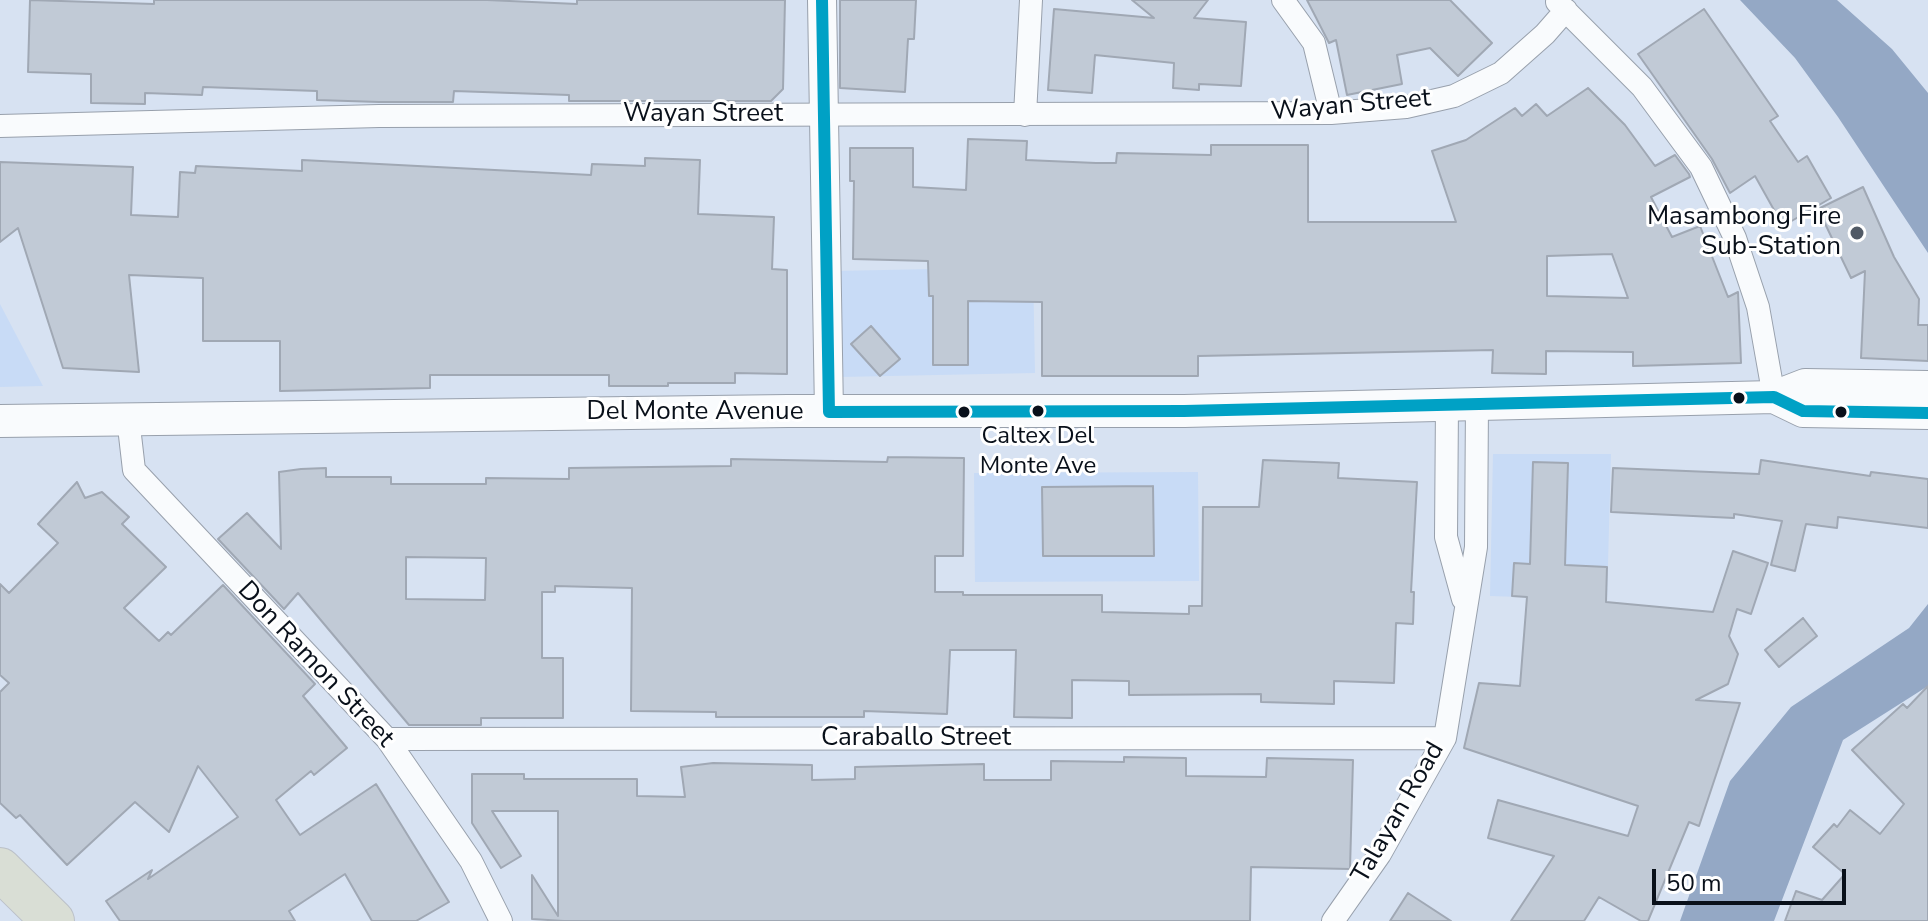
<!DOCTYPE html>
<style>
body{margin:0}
#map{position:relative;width:1928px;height:921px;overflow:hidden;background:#d7e2f2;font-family:"Nunito Sans",sans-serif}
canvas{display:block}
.scale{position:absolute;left:1652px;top:869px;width:194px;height:36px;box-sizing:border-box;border:4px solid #09101a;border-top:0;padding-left:10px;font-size:24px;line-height:28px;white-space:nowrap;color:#09101a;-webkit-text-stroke:6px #fff;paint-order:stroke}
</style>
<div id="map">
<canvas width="1928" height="921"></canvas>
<div class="scale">50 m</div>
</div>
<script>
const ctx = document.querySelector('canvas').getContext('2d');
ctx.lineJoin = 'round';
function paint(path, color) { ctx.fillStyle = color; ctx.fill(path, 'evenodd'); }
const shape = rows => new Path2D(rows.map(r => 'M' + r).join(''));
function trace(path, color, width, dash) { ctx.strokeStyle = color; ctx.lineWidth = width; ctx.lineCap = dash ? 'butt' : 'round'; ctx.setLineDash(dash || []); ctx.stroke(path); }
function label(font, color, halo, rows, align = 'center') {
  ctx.font = font + ' "Nunito Sans",sans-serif'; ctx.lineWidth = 6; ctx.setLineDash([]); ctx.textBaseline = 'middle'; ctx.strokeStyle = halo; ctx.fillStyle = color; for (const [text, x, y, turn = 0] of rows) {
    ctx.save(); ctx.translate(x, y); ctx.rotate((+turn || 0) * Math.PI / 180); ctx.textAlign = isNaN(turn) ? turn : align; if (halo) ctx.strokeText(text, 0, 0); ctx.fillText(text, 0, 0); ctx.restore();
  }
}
const built = shape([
 [1033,267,1035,373,840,377,834,271],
 [0,304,43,386,0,387],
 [1493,454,1611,454,1607,600,1490,596],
 [1198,472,1199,581,975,582,974,473]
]);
const water = shape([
 [1740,0,1837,0,1892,49,1928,93,1928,253,1838,117,1795,58],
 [1928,604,1928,686,1843,740,1774,921,1680,921,1730,781,1791,707,1909,628]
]);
const building = shape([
 [30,0,154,4,154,0,487,0,577,4,577,0,785,0,783,89,771,101,569,101,569,95,454,91,453,102,379,102,317,100,317,91,203,87,202,95,145,93,145,104,91,103,91,74,28,72,30,0],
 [840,0,916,0,914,39,908,39,905,92,840,88,840,0],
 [1132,0,1208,0,1194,18,1246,22,1241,86,1199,84,1199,90,1173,88,1174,63,1095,55,1092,93,1048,90,1054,9,1154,18,1132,0],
 [1307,0,1450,0,1492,43,1458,76,1430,48,1397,55,1402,84,1347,95,1336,40,1329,43,1307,0],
 [1704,9,1778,116,1770,121,1798,162,1807,156,1831,198,1783,226,1755,176,1730,193,1712,159,1638,54,1704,9],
 [1588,88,1625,125,1655,166,1675,155,1689,174,1690,177,1651,197,1672,237,1700,226,1728,297,1738,292,1741,363,1633,366,1633,352,1546,351,1546,374,1492,373,1493,350,1198,356,1198,376,1042,376,1042,302,968,301,968,365,933,365,933,296,929,296,928,261,853,259,854,181,850,181,850,148,913,148,913,187,966,190,968,139,1027,141,1026,160,1096,163,1116,163,1117,153,1211,155,1211,145,1308,145,1308,222,1456,222,1432,151,1466,140,1515,108,1522,116,1536,104,1547,116,1588,88],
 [1612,254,1628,298,1547,296,1547,256,1612,254],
 [645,158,700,160,698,214,774,217,772,269,787,270,787,374,735,373,735,383,668,383,668,386,609,386,609,375,430,375,430,388,280,391,280,341,203,341,203,278,129,275,139,372,63,368,18,228,0,242,0,162,133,167,131,215,178,217,180,172,195,173,196,166,302,171,302,160,591,175,592,164,645,166,645,158],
 [1863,187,1894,257,1919,299,1918,325,1928,325,1928,361,1861,358,1865,271,1851,278,1818,209,1863,187],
 [871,326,900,359,880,376,851,344,871,326],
 [888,457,964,458,963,556,935,556,935,592,963,592,963,595,1102,595,1102,612,1189,614,1189,606,1202,606,1203,507,1259,507,1263,460,1339,463,1338,478,1417,482,1411,592,1414,592,1413,624,1396,623,1394,683,1334,681,1334,704,1261,702,1261,694,1129,695,1129,681,1072,680,1072,718,1014,717,1016,650,950,650,947,714,864,711,864,717,716,717,716,712,631,711,632,588,555,586,555,592,542,592,542,658,563,658,563,718,481,718,481,725,409,725,298,593,284,609,218,539,247,513,281,549,279,472,301,469,326,468,326,477,391,477,391,484,486,484,486,478,569,479,569,468,731,466,731,459,887,462,888,457],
 [406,557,486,558,485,600,406,599,406,557],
 [1761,460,1870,476,1871,472,1928,479,1928,528,1838,517,1837,528,1806,524,1795,571,1771,565,1782,521,1734,514,1734,518,1611,512,1613,468,1759,474,1761,460],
 [1533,462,1568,463,1565,565,1607,567,1606,602,1713,612,1733,551,1768,563,1751,614,1737,609,1729,636,1738,654,1728,684,1696,700,1740,703,1699,826,1689,822,1648,921,1641,921,1599,897,1584,921,1511,921,1554,856,1488,838,1498,800,1628,836,1638,806,1464,748,1479,683,1520,686,1527,597,1512,596,1514,563,1530,564,1533,462],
 [77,482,85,498,102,492,129,517,122,524,166,567,124,608,159,641,168,632,171,635,223,585,315,684,303,696,347,748,314,775,311,771,276,800,300,835,376,784,449,902,416,921,372,921,345,874,289,911,295,921,120,921,106,901,152,870,148,879,238,817,198,766,169,832,135,802,67,865,20,815,16,818,0,803,0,692,9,683,0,675,0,584,9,593,58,543,38,524,77,482],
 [1153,486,1154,556,1043,556,1042,487,1153,486],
 [1803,618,1817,636,1779,667,1765,650,1803,618],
 [1928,686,1928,921,1785,921,1796,891,1822,900,1845,874,1813,847,1834,824,1837,827,1850,810,1880,834,1904,804,1852,750,1903,704,1907,708,1928,686],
 [1124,757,1186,758,1186,776,1266,777,1267,758,1353,760,1350,869,1251,867,1250,921,564,921,532,919,532,875,558,916,558,811,492,811,521,856,501,868,472,823,472,774,524,774,524,779,637,779,637,796,685,797,681,767,713,763,812,765,812,780,855,779,855,767,984,764,984,780,1051,780,1051,761,1124,762,1124,757],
 [1408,893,1451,921,1390,921,1408,893]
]);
const minor = shape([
 [1283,0,1314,43,1331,113],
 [1557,2,1642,87,1701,167,1735,238,1758,307,1774,397],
 [1025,115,1031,0],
 [0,126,379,116,1331,113,1406,107,1454,96,1501,73,1545,34,1566,10],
 [1447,404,1446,537,1463,599],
 [128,418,134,470,387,739,471,861,501,921],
 [387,739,1445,738],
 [1333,921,1380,854,1445,738,1476,547,1477,403]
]);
const tertiary = shape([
 [822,0,829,412]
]);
const secondary = shape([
 [1774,397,1803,411,1928,413],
 [0,421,788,411,1184,411,1774,397,1805,385,1928,387]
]);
const motorway = shape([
 [0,869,53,921]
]);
const bus1 = shape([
 [822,0,829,412],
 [829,412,1184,411,1774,397,1803,411,1928,413]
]);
const markers = [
 [1857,233,8,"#515a66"],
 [1739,398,7,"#09101a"],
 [1038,411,7,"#09101a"],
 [964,412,7,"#09101a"],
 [1841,412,7,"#09101a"]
];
const busNames = [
 ["Caltex Del",1038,437],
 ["Monte Ave",1038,467]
];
const streetNames = [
 ["Wayan Street",1351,106,-5],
 ["Wayan Street",703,115],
 ["Del Monte Avenue",695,413],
 ["Don Ramon Street",315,665,47],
 ["Caraballo Street",916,739],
 ["Talayan Road",1399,813,-60]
];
const poiNames = [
 ["Masambong Fire",1841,218],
 ["Sub-Station",1841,248]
];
paint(built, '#c8dbf6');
paint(water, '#94a8c5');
paint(building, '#c1cad6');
trace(building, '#a0a8b4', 2);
trace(minor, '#98a0ac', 24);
trace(tertiary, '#98a0ac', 30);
trace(secondary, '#98a0ac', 34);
trace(motorway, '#bbc0c8', 44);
trace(minor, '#f9fbfd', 22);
trace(tertiary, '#f9fbfd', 28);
trace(secondary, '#f9fbfd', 32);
trace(motorway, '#d9ded5', 42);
trace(bus1, '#00a1c5', 12);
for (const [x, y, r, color] of markers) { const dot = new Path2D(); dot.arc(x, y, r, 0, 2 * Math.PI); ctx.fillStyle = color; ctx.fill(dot); trace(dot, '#fff', 3); }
label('24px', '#09101a', '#fff', busNames);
label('26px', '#09101a', '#fff', streetNames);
label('26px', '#09101a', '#fff', poiNames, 'right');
</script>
